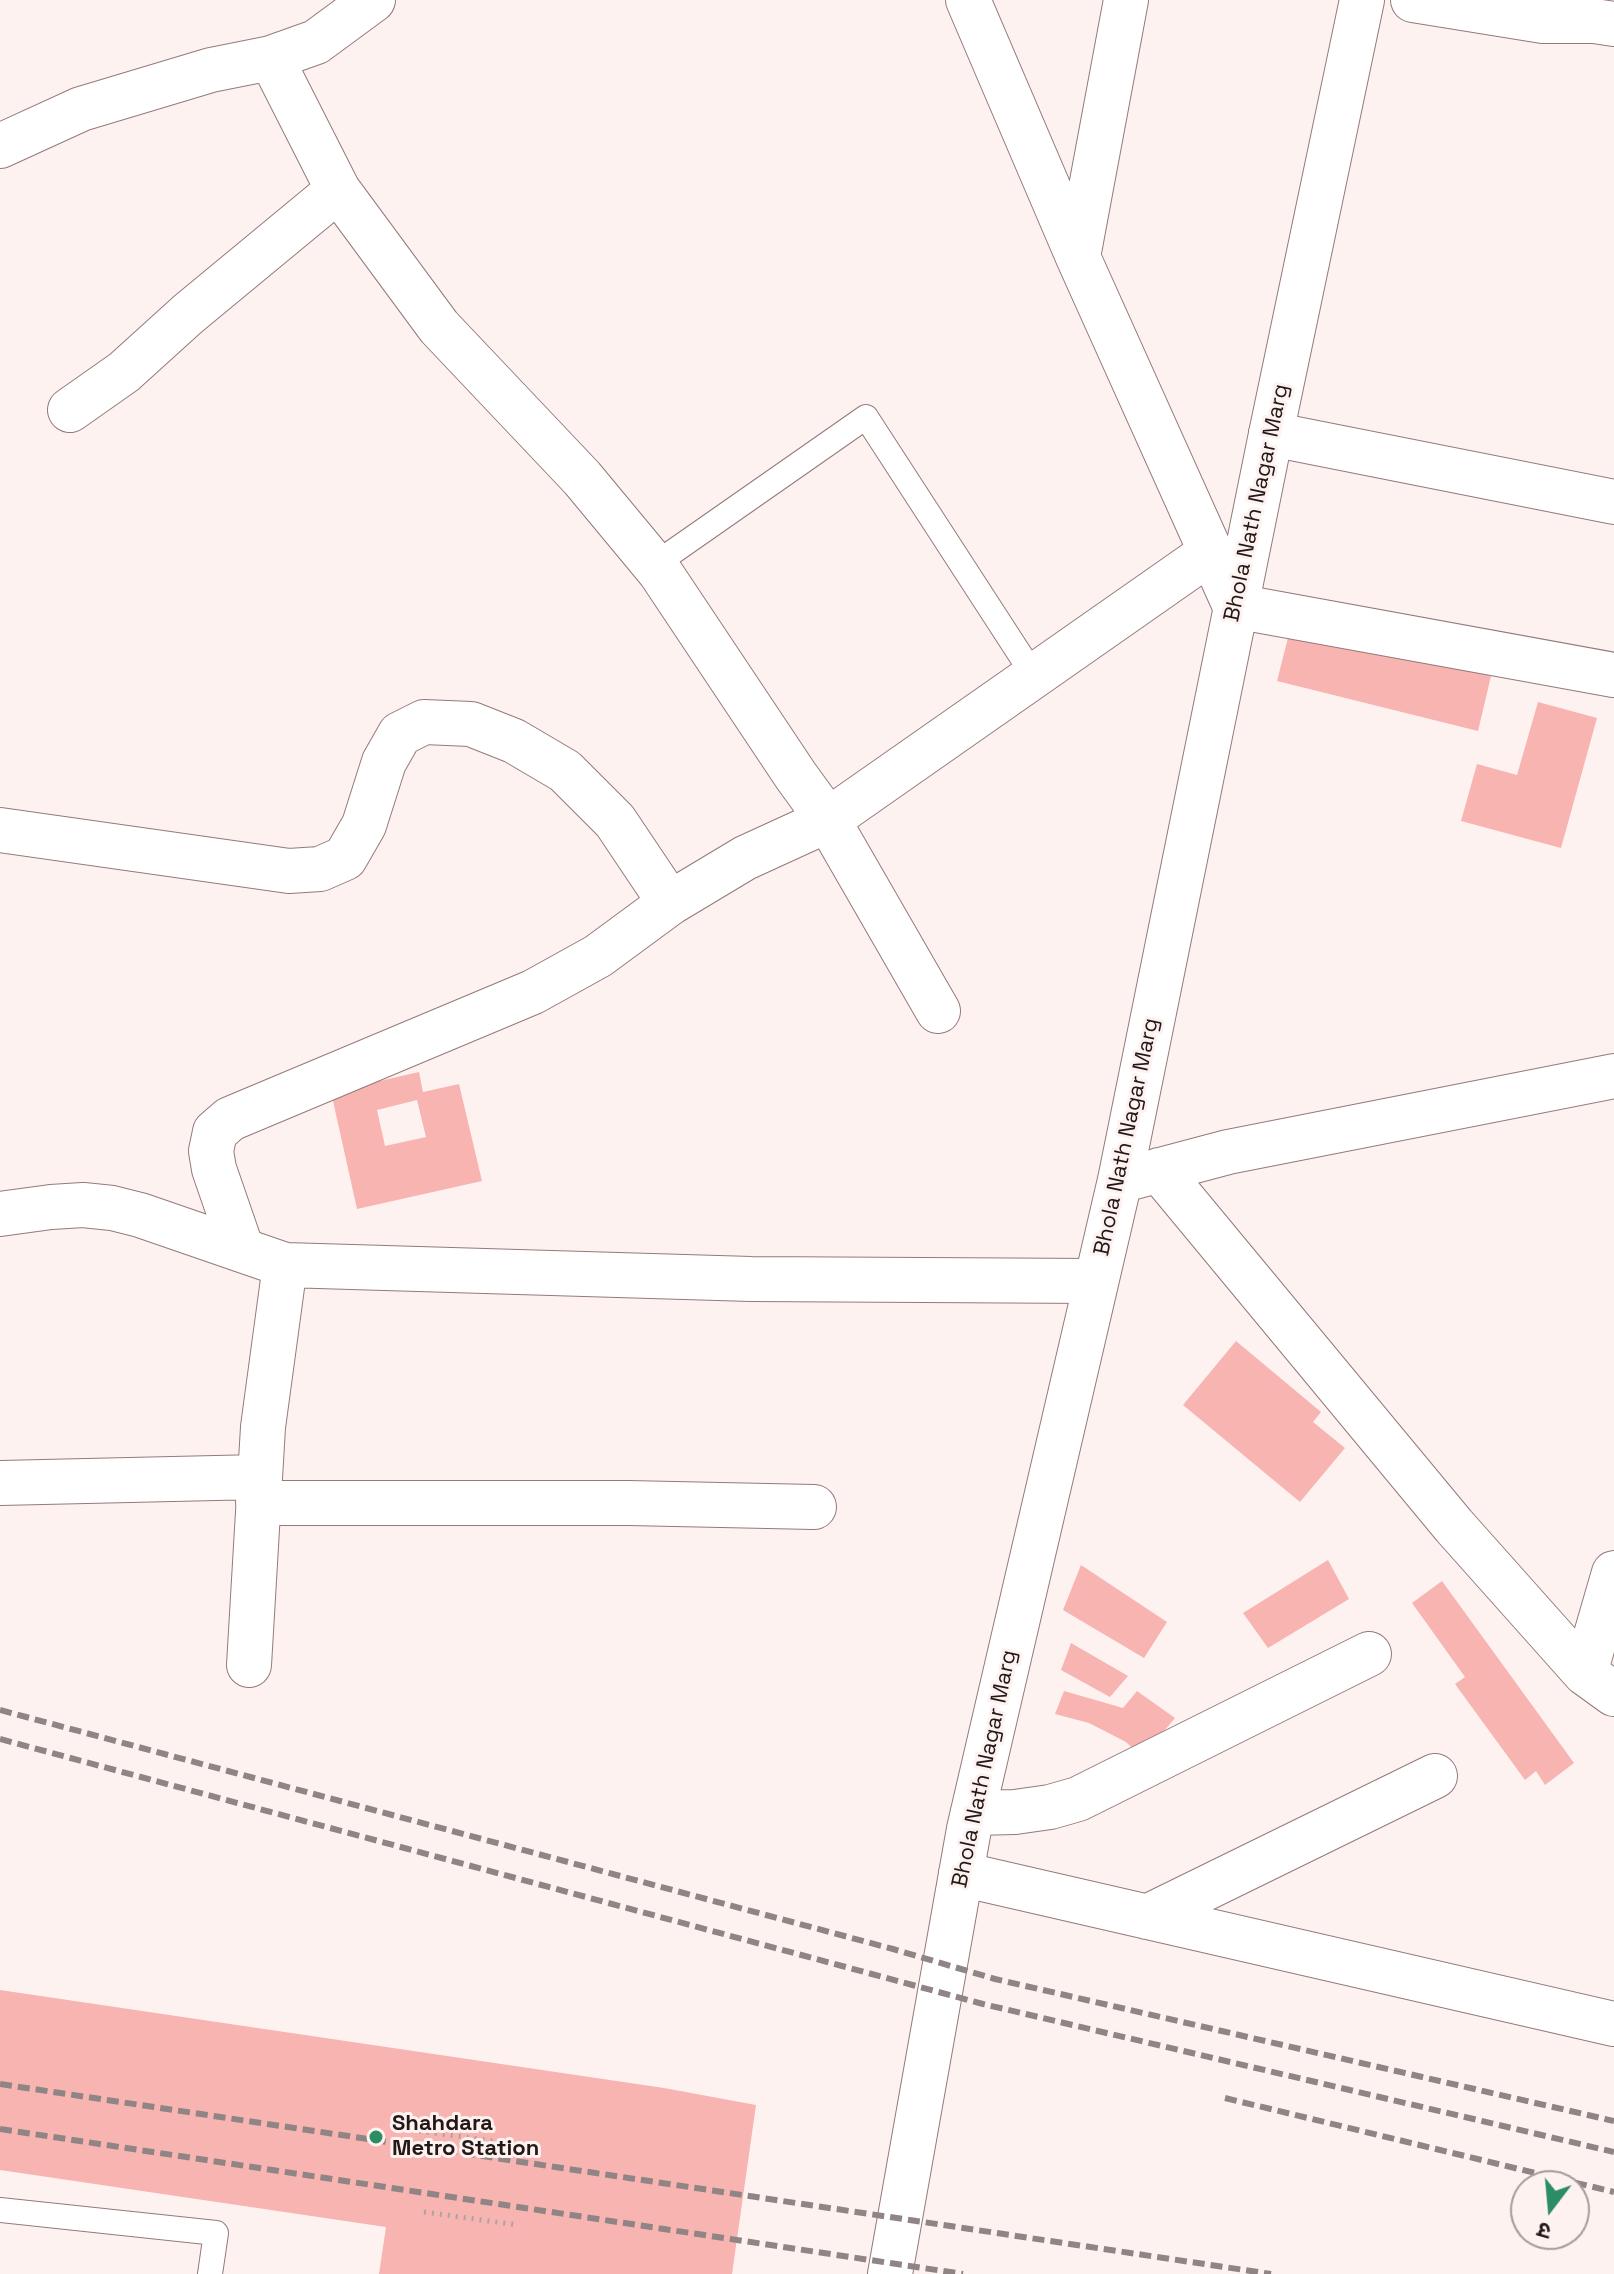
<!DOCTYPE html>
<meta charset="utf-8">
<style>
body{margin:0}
#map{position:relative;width:1614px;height:2274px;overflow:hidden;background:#fef2f1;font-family:"Space Grotesk","Noto Sans Devanagari",sans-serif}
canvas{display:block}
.north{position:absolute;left:1510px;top:2170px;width:80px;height:80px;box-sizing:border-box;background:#fef2f1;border:2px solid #a69b9a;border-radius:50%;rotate:196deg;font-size:22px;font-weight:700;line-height:32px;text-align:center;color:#211817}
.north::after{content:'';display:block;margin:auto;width:28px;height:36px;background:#2c8c64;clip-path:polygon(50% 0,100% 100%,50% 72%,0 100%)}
</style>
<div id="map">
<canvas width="1614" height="2274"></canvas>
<div class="north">उ</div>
</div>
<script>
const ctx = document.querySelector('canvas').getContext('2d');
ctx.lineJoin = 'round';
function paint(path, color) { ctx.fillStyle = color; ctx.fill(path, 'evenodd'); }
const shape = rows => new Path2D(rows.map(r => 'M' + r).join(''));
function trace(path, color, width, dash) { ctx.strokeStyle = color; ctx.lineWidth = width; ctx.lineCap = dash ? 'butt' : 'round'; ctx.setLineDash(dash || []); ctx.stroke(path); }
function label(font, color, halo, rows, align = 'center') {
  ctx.font = font + ' "Space Grotesk",sans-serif'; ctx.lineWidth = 6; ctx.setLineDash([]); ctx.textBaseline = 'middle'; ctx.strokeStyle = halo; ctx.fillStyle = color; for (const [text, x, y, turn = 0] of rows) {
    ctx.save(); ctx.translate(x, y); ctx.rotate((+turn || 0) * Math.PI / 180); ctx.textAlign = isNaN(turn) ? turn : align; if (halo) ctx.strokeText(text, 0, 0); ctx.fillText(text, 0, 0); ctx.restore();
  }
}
const building = shape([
 [1291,626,1491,676,1478,731,1277,681],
 [1538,702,1597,718,1561,848,1461,821,1477,764,1517,775],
 [419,1072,423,1092,459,1084,482,1181,357,1209,331,1092],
 [417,1100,426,1137,385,1146,377,1110],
 [1236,1341,1321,1412,1313,1422,1345,1448,1300,1502,1183,1405],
 [1328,1560,1349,1599,1268,1648,1243,1613],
 [1081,1565,1167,1622,1144,1658,1063,1610],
 [1442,1581,1574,1763,1545,1785,1536,1771,1525,1780,1455,1684,1465,1677,1412,1603],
 [1071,1643,1128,1676,1110,1697,1061,1670],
 [1064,1691,1123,1708,1137,1691,1175,1718,1142,1757,1126,1742,1089,1723,1055,1714],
 [0,1990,664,2088,756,2105,732,2274,379,2274,386,2227,0,2170]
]);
const path = shape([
 [419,2131,523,2145],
 [424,2212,518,2225]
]);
const service = shape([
 [654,565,866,417,1034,676],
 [0,2210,216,2233,210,2274]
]);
const minor = shape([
 [968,0,1078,257,1235,606,1614,675],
 [1413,0,1543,21,1594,21,1614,24],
 [271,58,338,190,439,327,582,478,660,572,796,776,828,820,938,1011],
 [0,146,81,109,211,70,271,58,316,42,373,0],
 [1078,257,1126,0],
 [70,410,124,372,188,314,338,190],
 [1271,434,1614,502],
 [0,830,289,871,320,869,345,858,364,825,384,762,400,734,424,722,471,724,514,741,565,771,615,821,670,903],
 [1159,1170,1454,1526,1585,1673,1614,1694],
 [1134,1177,1228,1152,1614,1076],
 [0,1214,51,1207,83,1205,112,1208,140,1215,285,1265,751,1279,1095,1281],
 [242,1250,214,1169,211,1151,215,1132,230,1119,533,992,598,956,670,903,745,858,828,820,1211,552],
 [0,1483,259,1477],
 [258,1503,628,1503,814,1507],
 [249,1665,263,1427,285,1265],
 [1585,1673,1614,1573],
 [973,1813,1015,1812,1050,1807,1078,1799,1369,1654],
 [961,1874,1614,2024],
 [1147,1917,1435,1776]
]);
const tertiary = shape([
 [890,2274,969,1829,1120,1180,1271,434,1362,0]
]);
const rail = shape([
 [0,1710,893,1949,995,1979,1614,2121],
 [0,1739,983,2004,1614,2152],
 [0,2084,1271,2274],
 [1225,2098,1614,2192],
 [0,2129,963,2274]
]);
const markers = [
 [376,2137,8,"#2c8c64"]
];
const streetNames = [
 ["Bhola Nath Nagar Marg",1257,503,-78],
 ["Bhola Nath Nagar Marg",1127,1137,-78],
 ["Bhola Nath Nagar Marg",985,1769,-78]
];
const poiNames = [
 ["Shahdara",392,2124],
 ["Metro Station",392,2149]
];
paint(building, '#f7b4b1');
trace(service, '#947a79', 26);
trace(minor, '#947a79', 46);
trace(tertiary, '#947a79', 46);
trace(path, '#aea3a2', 5, [2, 6]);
trace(service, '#fff', 24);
trace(minor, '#fff', 44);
trace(tertiary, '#fff', 44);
trace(rail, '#908584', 6, [12, 6]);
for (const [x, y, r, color] of markers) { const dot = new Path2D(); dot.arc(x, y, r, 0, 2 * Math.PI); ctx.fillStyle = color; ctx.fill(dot); trace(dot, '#fef2f1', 3); }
label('22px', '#211817', '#fef2f1', streetNames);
label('bold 22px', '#211817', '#fef2f1', poiNames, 'left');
</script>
